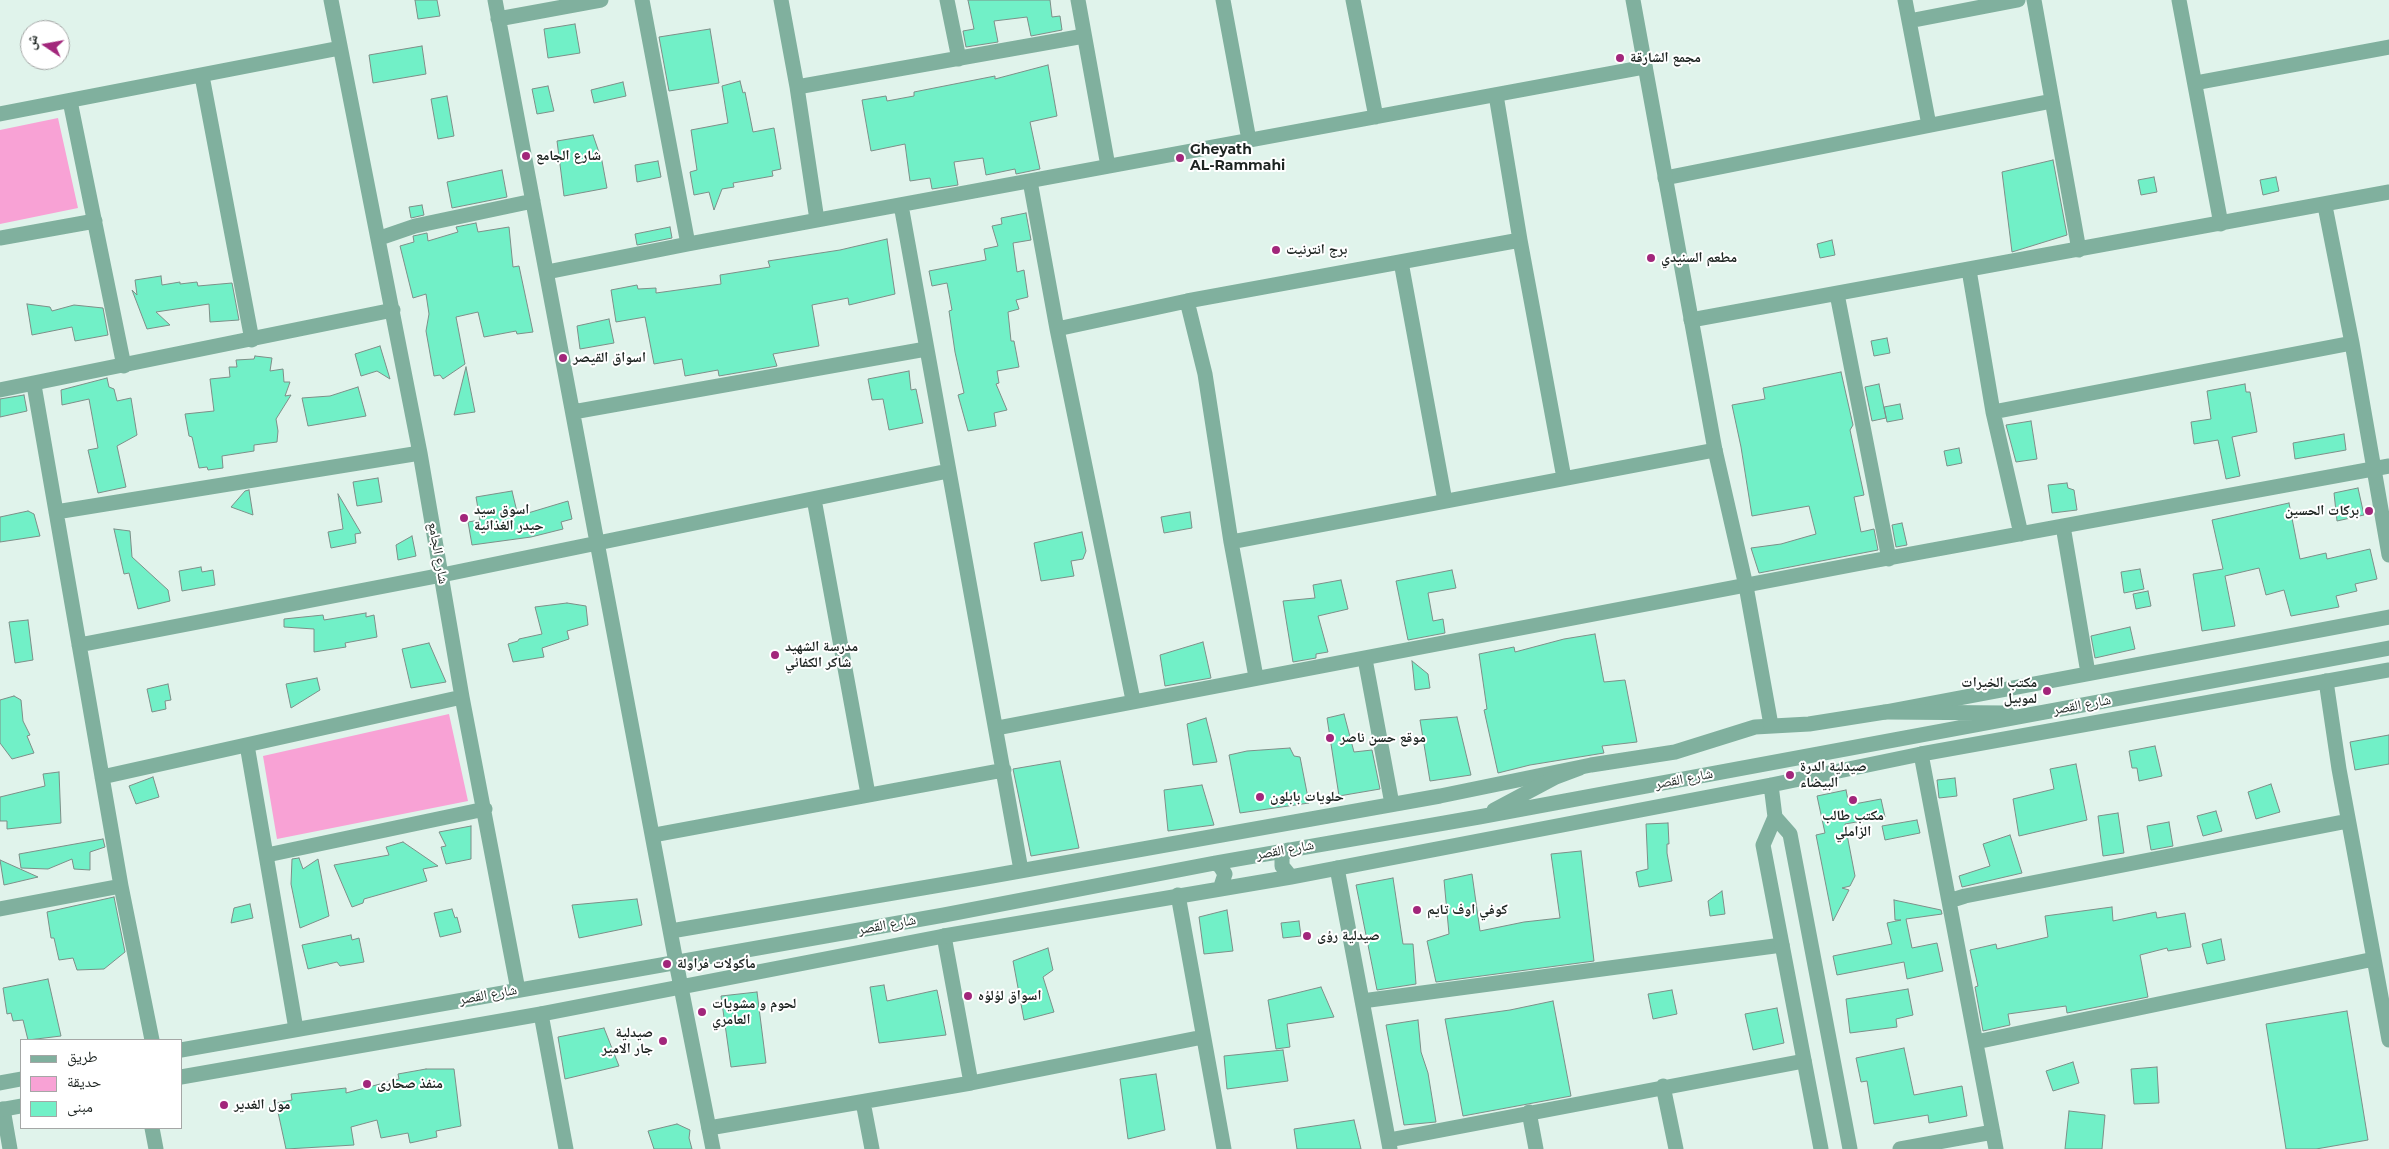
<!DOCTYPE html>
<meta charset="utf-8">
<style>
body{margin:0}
#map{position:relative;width:2389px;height:1149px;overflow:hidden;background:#e0f3eb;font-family:Montserrat,"Noto Naskh Arabic",sans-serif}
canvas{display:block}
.legend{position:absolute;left:20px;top:1039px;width:162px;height:90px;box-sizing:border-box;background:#fff;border:1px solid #a5a7a6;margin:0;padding:6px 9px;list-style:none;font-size:15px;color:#1d2421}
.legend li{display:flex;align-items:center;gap:10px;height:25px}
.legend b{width:25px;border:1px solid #a5a7a6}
.north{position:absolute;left:20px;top:20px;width:50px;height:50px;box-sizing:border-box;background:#fff;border:1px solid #a5a7a6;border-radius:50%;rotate:282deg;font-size:14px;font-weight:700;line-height:20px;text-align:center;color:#1d2421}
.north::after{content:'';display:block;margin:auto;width:18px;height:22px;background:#a2267b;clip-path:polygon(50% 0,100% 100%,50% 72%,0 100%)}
</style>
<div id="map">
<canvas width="2389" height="1149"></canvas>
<ul class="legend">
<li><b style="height:6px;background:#80b09e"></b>طريق</li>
<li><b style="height:14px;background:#f8a2d5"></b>حديقة</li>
<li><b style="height:14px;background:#71f0c7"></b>مبنى</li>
</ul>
<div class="north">ش</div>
</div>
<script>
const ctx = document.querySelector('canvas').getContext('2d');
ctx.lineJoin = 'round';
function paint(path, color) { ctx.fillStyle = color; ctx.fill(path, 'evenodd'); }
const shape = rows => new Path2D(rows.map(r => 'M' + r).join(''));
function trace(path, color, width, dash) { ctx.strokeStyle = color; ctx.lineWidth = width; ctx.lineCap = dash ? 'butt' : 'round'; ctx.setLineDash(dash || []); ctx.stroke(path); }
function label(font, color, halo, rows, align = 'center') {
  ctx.font = font + ' Montserrat,"Noto Naskh Arabic",sans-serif'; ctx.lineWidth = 4; ctx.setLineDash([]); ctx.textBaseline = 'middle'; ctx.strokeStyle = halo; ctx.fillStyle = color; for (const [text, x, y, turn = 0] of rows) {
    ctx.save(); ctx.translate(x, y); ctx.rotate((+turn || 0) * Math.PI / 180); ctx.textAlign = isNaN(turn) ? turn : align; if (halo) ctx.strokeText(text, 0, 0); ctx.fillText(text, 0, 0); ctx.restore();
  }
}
const green = shape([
 [58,118,78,208,0,224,0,130],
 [449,714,468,801,277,839,263,756]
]);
const building = shape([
 [415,0,437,0,440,16,418,19,415,0],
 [968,0,1050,0,1052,17,1060,16,1062,30,1031,36,1027,17,994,21,998,42,966,47,963,31,974,29,968,0],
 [575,24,580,53,548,58,544,29,575,24],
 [710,29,719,83,669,91,659,37,710,29],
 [422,46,426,74,373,83,369,55,422,46],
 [1048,65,1057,116,1030,122,1040,169,1016,174,1015,169,986,175,983,158,954,162,958,185,932,189,930,178,910,181,905,144,871,151,862,100,886,96,887,101,914,96,914,92,995,76,995,79,1048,65],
 [740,81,743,93,745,92,753,132,774,128,781,169,772,171,773,176,733,183,734,187,722,189,714,210,709,192,694,195,690,172,697,170,691,130,728,123,722,86,740,81],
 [623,82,626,96,594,103,591,90,623,82],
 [548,86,554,111,537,114,532,89,548,86],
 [447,96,454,136,438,139,431,99,447,96],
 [593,135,602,161,607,188,564,196,557,141,593,135],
 [2053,160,2067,235,2012,252,2002,172,2053,160],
 [658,161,661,177,637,182,635,165,658,161],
 [502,170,507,197,452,208,447,182,502,170],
 [2154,177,2157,192,2141,195,2138,180,2154,177],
 [2276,177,2279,191,2263,195,2260,180,2276,177],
 [422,205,424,215,411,218,409,207,422,205],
 [1026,213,1031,240,1013,243,1017,272,1024,270,1028,297,1016,300,1019,309,1008,312,1011,341,1014,341,1019,367,997,371,999,383,996,384,1007,410,994,413,996,426,968,431,958,395,964,393,955,352,949,311,952,310,947,283,932,286,929,271,986,260,984,249,998,246,992,226,1002,224,1001,218,1026,213],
 [476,223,478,232,509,227,513,267,519,266,533,332,517,334,516,331,484,337,478,312,456,317,465,364,443,379,440,375,434,376,426,331,429,314,426,294,413,298,400,246,414,242,413,236,418,235,427,233,428,241,458,232,456,227,476,223],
 [670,227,672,238,637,245,635,234,670,227],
 [887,239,895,294,849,305,848,298,812,305,819,346,773,354,777,366,719,376,718,370,685,376,682,359,654,364,645,317,616,322,611,290,637,285,638,289,656,288,656,293,721,284,720,275,770,267,768,261,840,250,887,239],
 [1832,240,1835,255,1820,258,1817,244,1832,240],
 [161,276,162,285,180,282,180,284,197,282,198,286,232,283,239,320,210,322,209,304,156,312,170,325,147,329,132,290,137,295,135,280,161,276],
 [27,304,50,307,52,311,74,305,103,308,108,335,75,341,72,327,32,335,27,304],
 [609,319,614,343,580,349,577,326,609,319],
 [1887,338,1890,353,1874,356,1871,341,1887,338],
 [380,346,390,379,377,371,361,376,355,354,380,346],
 [255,356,272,358,270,371,283,369,284,382,290,382,285,396,291,395,276,419,278,431,277,442,254,445,254,451,222,456,223,468,208,470,207,467,199,468,192,437,189,436,185,414,214,411,210,379,230,377,229,367,237,367,236,360,254,359,255,356],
 [466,367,475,412,454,415,466,367],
 [909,371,911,390,916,389,923,423,889,430,883,399,872,400,868,379,909,371],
 [1841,372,1853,425,1850,430,1864,495,1854,497,1861,532,1874,529,1878,550,1759,573,1751,548,1781,544,1816,534,1809,506,1752,516,1741,447,1732,405,1765,399,1763,388,1841,372],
 [107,378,109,387,114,389,117,401,131,398,137,435,117,446,126,487,98,493,88,450,98,448,89,399,62,405,61,390,107,378],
 [1879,384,1886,418,1872,421,1865,387,1879,384],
 [2245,384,2246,392,2250,392,2257,432,2232,437,2240,476,2226,479,2218,440,2194,444,2191,422,2211,419,2207,391,2245,384],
 [358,387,366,416,308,426,302,398,330,396,358,387],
 [24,395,27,411,0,417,0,399,24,395],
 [1900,404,1903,419,1887,422,1884,407,1900,404],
 [2031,421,2037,459,2016,462,2006,425,2031,421],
 [2344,434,2346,450,2295,459,2293,443,2344,434],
 [1959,448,1962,463,1947,466,1944,451,1959,448],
 [378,478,382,502,357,506,353,482,378,478],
 [2067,483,2068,488,2074,490,2077,510,2052,513,2048,485,2067,483],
 [2358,488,2364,515,2337,521,2334,493,2358,488],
 [249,490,253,515,231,507,245,491,249,490],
 [512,491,518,516,568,501,572,519,561,522,563,529,531,537,472,545,468,522,480,520,476,497,512,491],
 [338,494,361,533,355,534,356,543,331,548,328,532,343,529,338,494],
 [2289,503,2300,559,2326,553,2327,559,2370,549,2377,579,2355,584,2357,591,2336,596,2339,607,2291,616,2284,590,2266,595,2259,568,2225,576,2235,626,2202,631,2193,574,2223,569,2212,520,2289,503],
 [28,511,34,514,40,536,0,542,0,517,28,511],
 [1190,512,1192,528,1164,533,1161,517,1190,512],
 [1902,523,1907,545,1896,547,1892,525,1902,523],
 [114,529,130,531,132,557,168,590,170,601,138,609,129,573,124,574,114,529],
 [1082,532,1086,551,1083,559,1071,561,1074,576,1041,581,1034,543,1082,532],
 [412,536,416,556,398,560,396,545,412,536],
 [201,567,202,572,213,570,215,585,182,591,179,571,201,567],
 [2140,569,2144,589,2124,593,2121,572,2140,569],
 [1452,570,1456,588,1428,593,1433,621,1443,619,1445,633,1408,640,1396,581,1452,570],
 [1341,580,1348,609,1318,616,1328,652,1316,654,1316,658,1293,662,1283,601,1315,598,1313,585,1341,580],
 [2148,591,2151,606,2136,609,2133,594,2148,591],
 [567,603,586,606,588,625,567,631,569,639,542,648,544,657,513,662,508,644,518,641,519,639,542,634,535,607,567,603],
 [366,613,366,617,374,615,377,637,345,643,346,647,314,652,314,629,284,627,284,619,323,615,324,620,366,613],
 [28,620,33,660,15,663,9,622,28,620],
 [2130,627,2135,649,2095,658,2091,636,2130,627],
 [1595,634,1604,682,1625,680,1637,742,1602,746,1604,753,1530,765,1498,773,1484,710,1487,709,1479,654,1514,647,1515,652,1564,639,1595,634],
 [1203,642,1211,678,1165,686,1160,655,1203,642],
 [429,643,446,682,411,688,402,649,429,643],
 [1412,661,1428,674,1430,688,1415,690,1412,661],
 [317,678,320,690,291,708,286,684,317,678],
 [168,684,171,700,165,701,166,709,152,712,147,689,168,684],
 [14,696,21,700,23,721,30,735,27,736,34,753,12,759,0,743,0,700,14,696],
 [1344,714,1354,752,1372,750,1380,789,1339,796,1327,718,1344,714],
 [1457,717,1471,775,1430,781,1420,720,1457,717],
 [1206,718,1217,762,1193,765,1187,724,1206,718],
 [2389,735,2389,764,2355,770,2350,742,2389,735],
 [2155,746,2162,776,2139,781,2137,768,2132,768,2129,751,2155,746],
 [1290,748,1294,756,1300,757,1309,803,1240,813,1229,755,1247,751,1290,748],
 [1060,761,1079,848,1031,856,1013,769,1060,761],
 [2076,764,2087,820,2019,836,2013,799,2054,789,2050,769,2076,764],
 [59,772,61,823,7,829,7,821,0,821,0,797,45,786,43,774,59,772],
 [153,777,159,797,136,804,129,786,153,777],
 [1955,778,1957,796,1939,798,1937,780,1955,778],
 [2271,784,2280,812,2256,819,2248,792,2271,784],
 [1202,785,1214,825,1168,831,1164,790,1202,785],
 [1846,790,1849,805,1881,799,1885,817,1845,824,1855,876,1850,886,1842,888,1849,890,1833,921,1816,835,1825,833,1817,796,1846,790],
 [2216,811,2222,831,2203,836,2197,816,2216,811],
 [2118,813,2124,853,2103,856,2098,816,2118,813],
 [1917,820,1920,833,1885,840,1882,826,1917,820],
 [2169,822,2173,846,2151,850,2147,826,2169,822],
 [1668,823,1669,844,1667,844,1667,853,1672,881,1639,887,1636,872,1648,869,1646,824,1668,823],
 [471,826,471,859,446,864,441,847,446,846,439,832,471,826],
 [2010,835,2022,873,1962,887,1959,876,1990,866,1983,844,2010,835],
 [103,839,105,847,90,852,90,870,74,869,72,859,48,869,21,868,19,854,103,839],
 [403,842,438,866,423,869,427,881,364,899,363,903,352,907,334,865,389,855,386,847,403,842],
 [1581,851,1594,961,1436,982,1427,941,1449,934,1444,880,1472,874,1480,931,1524,922,1560,918,1551,854,1581,851],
 [299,858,303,869,318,859,329,916,300,928,291,884,292,859,299,858],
 [0,860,38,877,4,885,0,860],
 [1393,878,1403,944,1413,944,1416,984,1377,990,1356,885,1393,878],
 [1722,891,1725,914,1710,916,1708,901,1722,891],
 [114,897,125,952,104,969,77,970,73,958,59,960,54,938,51,938,47,912,114,897],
 [637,899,642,925,579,938,572,905,637,899],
 [1894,900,1941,910,1942,914,1906,919,1912,948,1937,943,1943,971,1907,979,1904,962,1837,975,1833,956,1892,944,1887,923,1901,920,1895,920,1894,900],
 [250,904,253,918,231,923,234,908,250,904],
 [2112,907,2113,921,2156,912,2157,918,2185,913,2191,947,2168,951,2167,948,2140,955,2148,997,2067,1013,2066,1006,2008,1014,2010,1025,1983,1031,1975,987,1978,986,1970,950,1996,944,1997,949,2048,937,2045,916,2112,907],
 [452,909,455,918,457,917,461,932,440,937,434,913,452,909],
 [1227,910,1233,951,1204,954,1199,917,1227,910],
 [1299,921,1301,936,1283,938,1281,923,1299,921],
 [351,935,352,940,359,938,364,962,340,966,337,962,308,969,302,945,351,935],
 [2221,939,2225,960,2207,964,2202,944,2221,939],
 [1048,948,1053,970,1043,977,1054,1012,1024,1020,1013,961,1048,948],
 [48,979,61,1036,28,1040,23,1020,13,1021,11,1013,7,1014,3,988,48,979],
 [884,985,887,1001,937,990,946,1035,879,1043,870,987,884,985],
 [1321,987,1334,1017,1287,1024,1290,1047,1276,1049,1268,1000,1321,987],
 [1908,989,1913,1015,1896,1019,1897,1027,1850,1033,1846,999,1908,989],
 [1672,990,1677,1014,1653,1019,1648,994,1672,990],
 [757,992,766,1063,731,1067,721,996,757,992],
 [1553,1001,1571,1096,1463,1116,1445,1019,1510,1010,1553,1001],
 [1777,1008,1784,1043,1753,1050,1745,1014,1777,1008],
 [2347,1011,2368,1140,2316,1149,2286,1149,2266,1024,2347,1011],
 [1418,1020,1421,1052,1428,1073,1436,1122,1404,1125,1386,1025,1418,1020],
 [604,1028,619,1066,565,1079,558,1037,604,1028],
 [1904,1048,1914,1095,1962,1086,1967,1116,1929,1123,1928,1115,1874,1124,1867,1081,1861,1082,1856,1058,1904,1048],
 [1283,1050,1288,1081,1227,1089,1224,1056,1283,1050],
 [2073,1062,2079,1083,2053,1091,2046,1071,2073,1062],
 [2157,1067,2159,1103,2134,1104,2131,1069,2157,1067],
 [426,1069,454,1069,461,1126,436,1131,437,1137,410,1143,408,1133,381,1138,377,1120,351,1127,354,1145,286,1149,276,1103,292,1100,291,1094,346,1088,346,1093,399,1079,398,1074,426,1069],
 [1156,1074,1165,1130,1128,1139,1120,1079,1156,1074],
 [2069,1111,2105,1115,2102,1149,2065,1149,2069,1111],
 [1354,1120,1361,1149,1297,1149,1294,1129,1354,1120],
 [677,1124,690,1130,689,1138,692,1149,654,1149,648,1131,677,1124]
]);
const minor = shape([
 [331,0,420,453,462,697,518,990],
 [495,0,676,962],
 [642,0,688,244],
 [781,0,797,87,817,220],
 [947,0,959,59],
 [1078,0,1108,166],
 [1223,0,1249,140],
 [1353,0,1376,117],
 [1905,0,1929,125],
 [2034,0,2079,250],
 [2179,0,2221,224],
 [498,19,601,0],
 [1909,21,2018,0],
 [202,76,252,340],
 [2195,83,2389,47],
 [797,87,1084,36],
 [1496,95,1520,240,1564,478],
 [70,101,124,366],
 [0,114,340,48],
 [1665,178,2052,101],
 [1030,181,1057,329,1133,700],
 [901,205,1021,870],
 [2325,206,2352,343,2389,555],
 [0,238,95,221],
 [380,238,415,226,533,201],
 [1401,262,1445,501],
 [1969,270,1993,412,2021,534],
 [547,272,688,244,1645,67],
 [1837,294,1889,559],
 [1187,301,1205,374,1231,542,1256,677],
 [1691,320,2389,192],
 [1057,329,1187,301,1520,240],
 [34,385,121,886,152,1040],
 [0,390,393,310],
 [573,412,926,349],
 [1993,412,2352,343],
 [814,499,868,794],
 [56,512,420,453],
 [2063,526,2088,673],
 [1231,542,1715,450],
 [79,645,442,575,948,471],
 [1365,659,1392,804],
 [2326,681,2339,769,2389,1040],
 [997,728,1867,562,2389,466],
 [247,745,296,1029],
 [1921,754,1996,1149],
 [102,777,462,697],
 [654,835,1004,770],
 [267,855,485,809],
 [1337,868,1390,1149],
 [1178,895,1224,1149],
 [1949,901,1965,896,2348,821],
 [0,909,121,886],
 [671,931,975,879,1440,796,1591,765,1675,752,1755,727,1809,724,1885,712,2389,617],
 [944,936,971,1083],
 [1362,1001,1782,945],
 [541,1014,566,1149],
 [1976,1042,2374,959],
 [1663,1086,1676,1149],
 [863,1102,872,1149],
 [3,1109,10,1149],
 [1529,1112,1536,1149],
 [152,1128,156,1149],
 [709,1128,971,1083,1203,1037],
 [1389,1140,1804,1061],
 [1900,1149,1993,1132]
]);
const tertiary = shape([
 [1633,0,1715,450,1746,586,1771,725],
 [1885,712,2007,713],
 [1771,785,1775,817,1763,845,1821,1149],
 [1494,810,1556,777,1580,768],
 [1775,817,1790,834,1850,1149],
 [1288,850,1282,856,1282,866,1291,877],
 [1215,863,1220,866,1225,874,1220,889],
 [676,962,713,1149],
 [181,1050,944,915,1215,863,1479,817,2389,648],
 [181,1077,541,1014,944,936,1291,877,1771,785,1921,754,2389,670],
 [0,1083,21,1079],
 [0,1110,21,1106]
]);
const markers = [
 [1620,58,5,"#a2267b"],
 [526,156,5,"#a2267b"],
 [1180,158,5,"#a2267b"],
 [1276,250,5,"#a2267b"],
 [1651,258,5,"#a2267b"],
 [563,358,5,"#a2267b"],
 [2369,511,5,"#a2267b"],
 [464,518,5,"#a2267b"],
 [775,655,5,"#a2267b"],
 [2047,691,5,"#a2267b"],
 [1330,738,5,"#a2267b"],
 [1790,775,5,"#a2267b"],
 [1260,797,5,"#a2267b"],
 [1853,800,5,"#a2267b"],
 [1417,910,5,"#a2267b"],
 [1307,936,5,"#a2267b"],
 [667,964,5,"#a2267b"],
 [968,996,5,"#a2267b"],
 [702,1012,5,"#a2267b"],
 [663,1041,5,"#a2267b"],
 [367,1084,5,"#a2267b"],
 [224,1105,5,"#a2267b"]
];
const poiNames = [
 ["مجمع الشارقة",1630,58],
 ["Gheyath",1190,150],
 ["AL-Rammahi",1190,166],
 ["شارع الجامع",536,156],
 ["برج انترنيت",1286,250],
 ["مطعم السنيدي",1661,258],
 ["اسواق القيصر",573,358],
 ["اسوق سيد",474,510],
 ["حيدر الغذائية",474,526],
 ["بركات الحسين",2359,511,"right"],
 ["مدرسة الشهيد",785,647],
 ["شاكر الكفائي",785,663],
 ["مكتب الخيرات",2037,683,"right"],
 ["لموبيل",2037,699,"right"],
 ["موقع حسن ناصر",1340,738],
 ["صيدلية الدرة",1800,767],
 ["البيضاء",1800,783],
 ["حلويات بابلون",1270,797],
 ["مكتب طالب",1853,816,"center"],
 ["الزاملي",1853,832,"center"],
 ["كوفي اوف تايم",1427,910],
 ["صيدلية رؤى",1317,936],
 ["مأكولات فراولة",677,964],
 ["اسواق لؤلؤه",978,996],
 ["لحوم و مشويات",712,1004],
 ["العامري",712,1020],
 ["صيدلية",653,1033,"right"],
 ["جار الامير",653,1049,"right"],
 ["منفذ صحارى",377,1084],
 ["مول الغدير",234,1105]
];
const streetNames = [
 ["شارع الجامع",438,553,80],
 ["شارع القصر",2082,705,-10],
 ["شارع القصر",1684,779,-11],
 ["شارع القصر",1285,850,-10],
 ["شارع القصر",887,925,-10],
 ["شارع القصر",488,995,-10]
];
paint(green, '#f8a2d5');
paint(building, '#71f0c7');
trace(building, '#7d8f88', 1);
trace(minor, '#80b09e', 15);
trace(tertiary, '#80b09e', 15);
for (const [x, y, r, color] of markers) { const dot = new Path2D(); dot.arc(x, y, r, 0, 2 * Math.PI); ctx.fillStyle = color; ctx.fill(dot); trace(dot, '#fff', 2); }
label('bold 14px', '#1d2421', '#fff', poiNames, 'left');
label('14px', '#1d2421', '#fff', streetNames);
</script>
